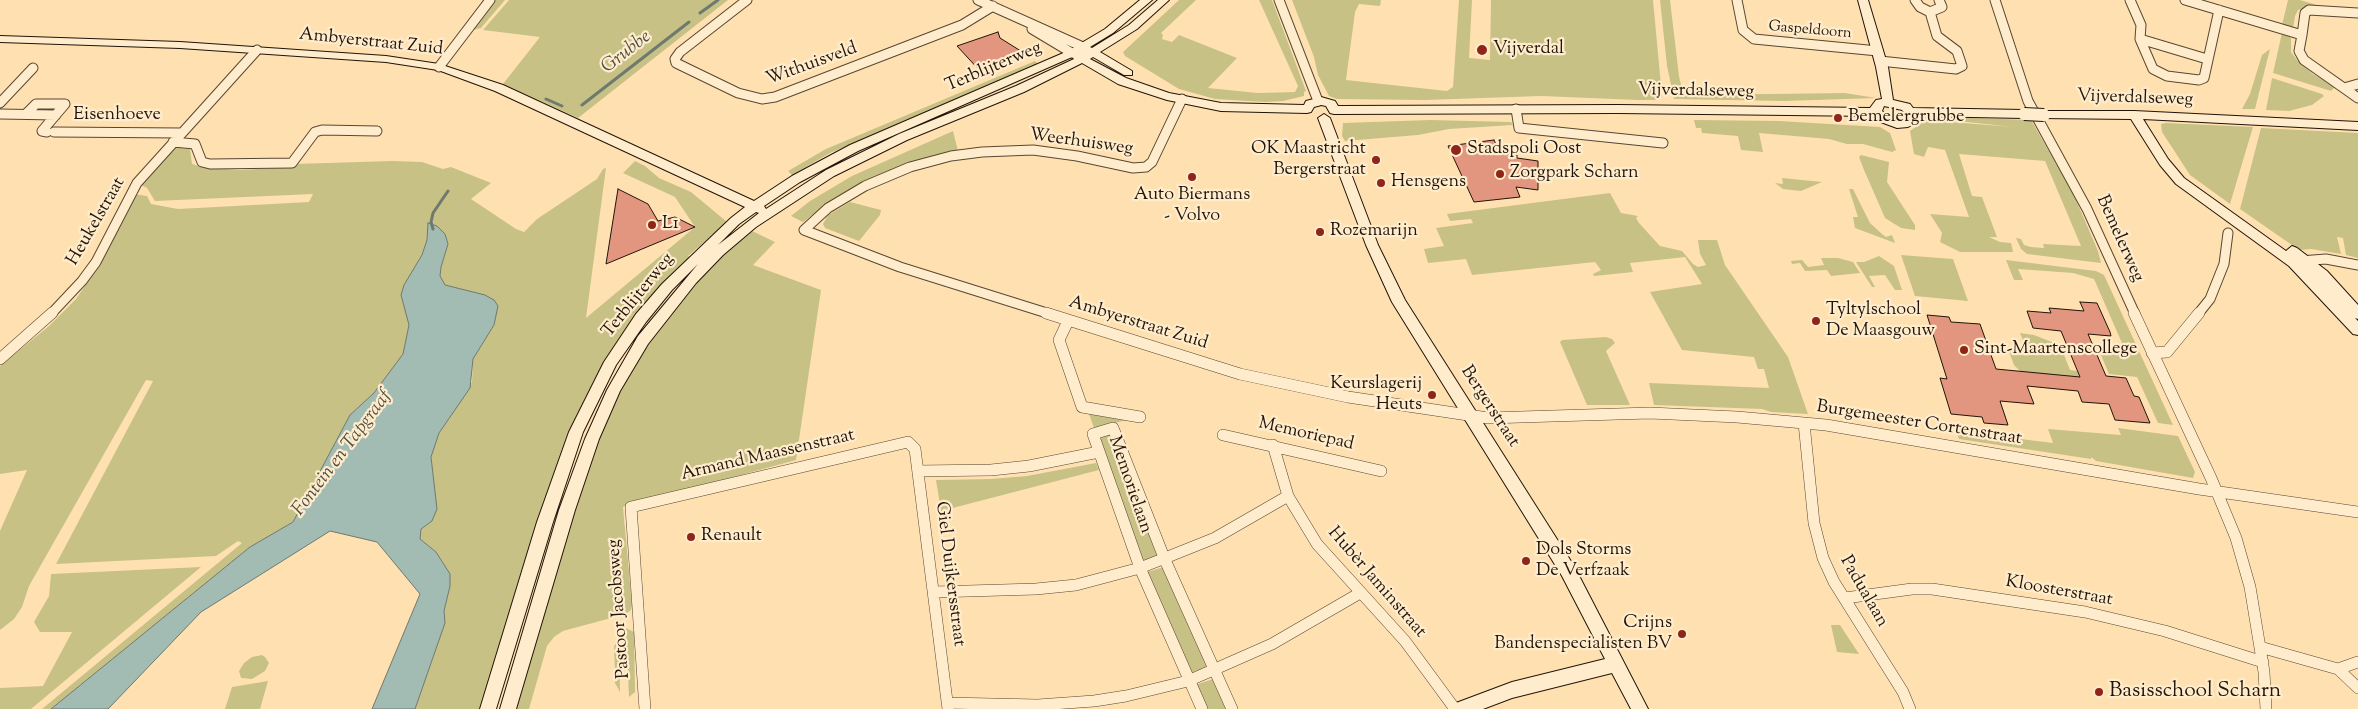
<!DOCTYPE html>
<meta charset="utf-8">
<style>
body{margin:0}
canvas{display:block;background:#ffe1b1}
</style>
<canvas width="2358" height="709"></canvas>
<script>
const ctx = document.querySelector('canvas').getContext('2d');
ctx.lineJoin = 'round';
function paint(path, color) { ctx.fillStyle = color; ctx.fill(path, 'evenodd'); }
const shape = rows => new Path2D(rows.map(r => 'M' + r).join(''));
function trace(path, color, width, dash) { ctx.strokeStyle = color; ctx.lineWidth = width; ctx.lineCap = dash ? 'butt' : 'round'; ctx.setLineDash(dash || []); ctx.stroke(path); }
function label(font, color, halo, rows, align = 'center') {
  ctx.font = font + ' "Sorts Mill Goudy",serif'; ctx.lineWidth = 4.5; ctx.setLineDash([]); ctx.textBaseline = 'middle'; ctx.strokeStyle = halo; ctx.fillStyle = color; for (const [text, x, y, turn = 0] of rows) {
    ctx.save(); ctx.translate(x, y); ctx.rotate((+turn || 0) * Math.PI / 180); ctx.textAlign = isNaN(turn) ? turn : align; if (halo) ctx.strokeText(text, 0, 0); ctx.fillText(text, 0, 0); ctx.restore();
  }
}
const green = shape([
 [495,0,505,0,481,28,473,30],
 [509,0,728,0,578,118,503,84,540,37,483,30],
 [1179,0,1196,0,1161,33,1163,35,1162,39,1172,42,1179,35,1237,58,1208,88,1258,93,1295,92,1298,86,1259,0,1272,0,1306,91,1304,92,1304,96,1283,101,1265,102,1215,99,1179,89,1125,56,1123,52],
 [1292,0,1381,0,1380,6,1359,4,1355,12,1346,80,1447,91,1453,87,1459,0,1472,0,1469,58,1490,60,1491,0,1653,0,1662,96,1657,100,1638,100,1541,96,1425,100,1337,99,1329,96,1318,75,1314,57],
 [1660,0,1670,0,1679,76,1682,89,1685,92,1696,95,1845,93,1876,98,1784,101,1674,99,1667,66],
 [2288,0,2300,0,2327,8,2310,6,2298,10,2295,16,2293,29,2282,25],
 [2282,33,2291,38,2291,52,2297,60,2313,74,2335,87,2331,91,2273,73],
 [2270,49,2255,109,2242,109,2250,94,2262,55],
 [1035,61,1039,65,830,153,792,175,788,171,826,149],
 [2272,78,2322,94,2324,96,2312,105,2289,111,2266,110],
 [1943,117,2031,120,2073,193,2098,251,2101,263,2027,254,2021,249,2016,238,2021,239,2024,245,2031,247,2044,248,2043,244,2081,246,2045,161,1959,154,1972,196,1982,197,1997,237,1989,237,2000,242,2011,243,2013,252,1960,252,1940,242,1942,233,1930,214,1969,217,1945,150,1928,147,1924,157,1914,154,1910,131,1925,120,2014,127,1929,118],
 [1430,120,1511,122,1513,125,1449,129,1418,135,1345,141,1342,136,1343,123],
 [1694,120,1779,121,1880,127,1890,133,1896,150,1892,152,1863,144,1847,144,1829,139,1759,133,1763,152,1741,150,1738,136,1702,133,1701,128,1696,128],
 [2166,123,2253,127,2230,204,2190,175,2162,132,2161,124],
 [2261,128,2358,133,2358,258,2346,255,2343,238,2337,237,2341,254,2311,249,2299,250,2240,209],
 [953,131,958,151,910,163,875,176,831,201,803,222,791,216,810,201,852,176],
 [171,147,190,149,192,164,206,168,240,170,293,167,294,164,392,161,422,162,443,169,451,167,491,183,471,199,516,229,524,232,537,219,597,179,603,169,606,168,586,318,695,227,675,197,623,173,635,161,645,166,659,178,691,192,727,222,688,256,691,258,603,370,483,709,415,709,445,623,444,611,450,586,450,574,436,552,420,539,421,529,432,521,437,509,431,457,439,433,472,382,473,359,494,325,468,291,445,285,440,276,441,267,448,244,445,234,437,226,429,223,427,240,422,255,414,270,403,304,408,314,409,325,403,354,374,393,350,415,293,522,250,547,51,709,42,709,242,543,238,541,216,556,56,564,153,381,146,380,29,586,22,607,14,619,0,630,0,531,27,470,0,474,0,366,49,326,76,299,95,271,134,194,147,196,151,204,178,209,309,202,313,194,155,201,147,188,139,184],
 [1861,155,1889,162,1887,182,1915,225,1915,230,1901,228,1885,218,1864,170,1859,157],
 [1782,178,1822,182,1801,191,1783,189,1775,183,1783,184],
 [1849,189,1853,189,1870,223,1882,234,1886,237,1892,235,1895,243,1855,228,1853,217,1858,217],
 [1610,193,1621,213,1638,216,1636,218,1639,223,1660,246,1682,251,1693,264,1698,267,1706,265,1700,254,1698,240,1717,240,1725,265,1788,357,1808,414,1771,412,1762,409,1654,405,1649,383,1769,388,1764,369,1758,369,1754,357,1682,350,1650,292,1702,284,1685,257,1630,263,1633,272,1594,276,1593,274,1601,270,1595,262,1472,275,1466,259,1428,263,1424,249,1444,246,1436,228,1473,223,1471,219,1450,221,1447,214],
 [850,202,881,210,880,215,859,241,825,228,823,224,828,215],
 [750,230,775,242,753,265,821,290,796,460,623,507,632,605,631,610,626,614,563,631,554,637,547,646,529,709,514,709,593,452,615,397,645,343,703,273],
 [1901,255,1953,259,1968,301,1915,296],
 [1879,256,1894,266,1902,290,1895,290,1885,275,1869,276,1875,287,1872,287,1856,262,1864,262],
 [1821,258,1838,258,1853,262,1860,273,1831,276,1827,270,1805,271,1800,263,1792,264,1791,261,1802,260,1808,267,1824,265],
 [2006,260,2096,271,2104,275,2173,425,2158,423,2137,377,2109,374,2098,348,2125,350,2094,279,2073,273,2018,269,2023,280,2014,280],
 [2020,333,2034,335,2052,342,2064,355,2070,370,2077,371,2080,377,2021,372,2014,365,2007,346,2015,350,2023,349,2025,345],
 [1606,337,1612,339,1615,343,1606,351,1630,405,1587,405,1560,342,1562,340],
 [1088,411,1127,420,1094,428],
 [2118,428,2178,436,2195,472,2193,478,2096,461,2091,457,2091,459,1959,439,1956,431,2053,443,2048,429,2121,435],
 [1105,434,1111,434,1159,555,1142,561,1099,440],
 [1096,463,1099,470,941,511,936,480,991,479,1027,476],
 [201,567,31,709,0,709,0,688,43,686,72,632,40,632,34,622,49,596,51,574],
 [1164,567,1208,667,1190,673,1147,572],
 [1831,625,1840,625,1859,654,1837,652],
 [626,628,634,632,635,692,629,697],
 [619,634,620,692,615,683,615,671,614,647],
 [262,655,265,657,269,663,265,671,252,679,241,678,239,671,244,663,252,657],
 [1213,679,1227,709,1206,709,1195,685],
 [268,681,260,709,225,709,232,687]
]);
const water = shape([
 [428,223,437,226,445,234,448,244,441,267,440,276,445,285,485,295,494,300,498,306,494,325,473,359,470,388,439,433,431,457,437,509,432,521,421,529,420,539,436,552,450,574,450,586,444,611,445,623,415,709,372,709,420,594,377,542,330,531,201,612,108,709,51,709,250,547,293,522,350,415,374,393,403,354,409,325,401,295,404,285,422,255,427,240,428,223]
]);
const stream = shape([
 [700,13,718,0],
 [546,99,562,106],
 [582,105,689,22],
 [433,229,431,222,433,213,448,191]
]);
const building = shape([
 [998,32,1000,38,1024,53,981,72,957,46,998,32],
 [1494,140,1500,153,1517,155,1517,158,1538,161,1538,190,1516,187,1520,197,1474,202,1448,146,1494,140],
 [618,189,648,204,658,221,675,217,695,227,606,264,618,189],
 [2080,302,2097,303,2110,332,2111,336,2088,334,2106,376,2126,378,2134,396,2139,397,2150,423,2115,420,2109,404,2082,402,2078,391,2027,386,2034,404,2000,401,2008,425,1984,423,1982,417,1951,414,1940,378,1947,379,1927,315,1949,317,1951,322,1980,324,1996,369,2080,377,2061,331,2033,328,2027,311,2051,313,2049,308,2084,311,2080,302]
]);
const streetFar1 = shape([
 [747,0,680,52,675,59,676,63,738,93,762,99,775,97,962,25,993,6],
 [978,0,1083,47],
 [1279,0,1318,101],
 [1737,0,1743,30,1754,39,1878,51],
 [1995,0,2028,101,2087,209,2135,314],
 [2130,0,2141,25,2140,39,2153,69,2167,76,2199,80,2204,78,2219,10],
 [2185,0,2302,35,2305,13,2309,10,2358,13],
 [1930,12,1942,7,1939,0],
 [1032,29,1072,53],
 [2302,35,2299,51,2304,60,2358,98],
 [2140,39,2207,59],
 [1880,61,1956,69,1962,66,1957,51,1937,36,1930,12,1920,7,1915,0],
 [439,67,490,0],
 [2344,88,2358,84],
 [0,103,33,68],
 [1516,109,1519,128,1663,143],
 [0,114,56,115],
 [26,114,36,104,65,104,42,131,47,132],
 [54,132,181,133],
 [173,142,195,144,202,162,210,164,292,163,315,132,322,130,377,131],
 [2300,261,2326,259,2358,265],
 [51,314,82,281,96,262,137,183,257,50],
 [1050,314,900,267,804,230,828,208,865,186,910,167,951,156,982,152,1033,150,1077,156,1133,168,1146,167,1152,162,1182,99],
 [2198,314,2210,299,2224,264,2228,233]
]);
const street = shape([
 [1046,313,1240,374,1348,397,1488,418,1650,413,1737,417,1826,425,2199,489,2358,512],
 [2134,313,2211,478,2236,538,2250,587,2264,672,2266,709],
 [1068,321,1059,340,1082,407,1140,417],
 [2152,353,2167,352,2199,313],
 [0,359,52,313],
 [1804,423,1814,523,1823,558,1834,582,1903,692,1910,709],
 [1223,435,1381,471],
 [1273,445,1288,496,1317,544,1405,641,1455,709],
 [918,471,991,470,1029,466,1099,452],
 [934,592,1036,589,1076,585,1140,568,1215,538,1288,496],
 [1845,598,1912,589,1932,589,2085,612,2165,631,2263,662],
 [2260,647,2338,669,2358,662],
 [2338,669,2358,688],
 [947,703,1038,705,1094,701,1126,696,1188,681,1272,644,1360,593],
 [645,709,631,507,908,442,915,449,948,709],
 [1202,709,1140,568,1093,434,1113,428,1165,560,1232,709]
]);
const secondary = shape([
 [1140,0,1152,0,1113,33,1090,47,1092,48,1129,25,1158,0,1169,0,1137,29,1100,52,1132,71,1132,75,1124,75,1093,57,1090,59,1126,78,1169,93,1221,103,1304,105,1306,101,1321,97,1335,101,1338,106,1618,105,1870,108,1876,100,1882,99,1876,67,1858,0,1868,0,1888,67,1893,100,1910,104,1913,108,2024,110,2030,114,2024,118,1918,116,1915,123,1908,127,1897,128,1878,121,1873,116,1618,113,1334,114,1330,113,1326,106,1321,105,1314,107,1311,112,1307,113,1221,111,1167,100,1118,84,1082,63,1024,92,907,140,834,176,756,227,723,255,696,283,648,344,620,391,599,439,575,510,516,709,500,709,559,510,585,439,607,390,638,336,698,264,672,290,646,322,616,365,583,432,553,522,496,709,480,709,537,522,569,432,604,362,636,314,662,284,731,218,745,207,495,91,438,70,386,62,180,48,0,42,0,36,180,42,386,56,439,64,503,85,754,201,792,176,850,145,1068,51,1105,29,1140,0],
 [1072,57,1074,59,1016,86,899,134,826,170,766,209,764,206,800,182,858,151,1072,57],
 [1884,106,1902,110,1906,115,1905,118,1898,120,1886,115,1882,111,1884,106],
 [756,212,759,213,718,245,739,224,756,212],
 [2044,111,2134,111,2358,122,2358,130,2143,119,2168,159,2184,178,2286,251,2292,246,2297,248,2327,271,2358,305,2358,319,2355,318,2358,321,2358,335,2353,334,2289,266,2176,184,2160,165,2131,119,2040,118,2038,115,2044,111],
 [1324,114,1330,118,1378,245,1405,300,1574,566,1648,709,1631,709,1612,673,1512,698,1483,709,1454,709,1456,703,1512,682,1605,659,1562,576,1392,302,1366,245,1318,118,1324,114]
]);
const secondaryBridge = shape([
 [2024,114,2044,115]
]);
const markers = [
 [1482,50,6,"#8f2418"],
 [1838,118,5,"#8f2418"],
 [1456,150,6,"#8f2418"],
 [1376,160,5,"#8f2418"],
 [1500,174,5,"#8f2418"],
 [1192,177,5,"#8f2418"],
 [1381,183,5,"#8f2418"],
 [652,225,5,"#8f2418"],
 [1320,232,5,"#8f2418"],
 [1816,321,5,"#8f2418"],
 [1964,350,5,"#8f2418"],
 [1432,395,5,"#8f2418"],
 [691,537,5,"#8f2418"],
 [1526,561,5,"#8f2418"],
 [1682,634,5,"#8f2418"],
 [2099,692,5,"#8f2418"]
];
const farStreetnames = [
 ["Gaspeldoorn",1810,31,5]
];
const streetNames = [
 ["Ambyerstraat Zuid",371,43,6],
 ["Withuisveld",812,65,-20],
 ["Terblijterweg",994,68,-23],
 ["Vijverdalseweg",1696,92,1],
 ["Vijverdalseweg",2135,99,2],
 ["Eisenhoeve",117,116],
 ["Weerhuisweg",1081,143,8],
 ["Heukelstraat",97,222,-60],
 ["Bemelerweg",2119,239,66],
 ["Terblijterweg",639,296,-51],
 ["Ambyerstraat Zuid",1138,324,17],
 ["Bergerstraat",1489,407,57],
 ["Burgemeester Cortenstraat",1919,424,9],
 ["Memoriepad",1306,435,13],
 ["Armand Maassenstraat",768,456,-13],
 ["Memorielaan",1129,485,71],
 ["Giel Duijkersstraat",949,574,83],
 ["Hubèr Jaminstraat",1376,583,49],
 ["Padualaan",1863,592,60],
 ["Kloosterstraat",2059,592,10],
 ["Pastoor Jacobsweg",620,609,-94]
];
const poiNames = [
 ["Vijverdal",1493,50],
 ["Bemelergrubbe",1848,118],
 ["OK Maastricht",1366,150,"right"],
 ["Bergerstraat",1366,171,"right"],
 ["Stadspoli Oost",1467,150],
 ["Zorgpark Scharn",1510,174],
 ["Hensgens",1391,183],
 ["Auto Biermans",1192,196,"center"],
 ["- Volvo",1192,217,"center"],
 ["L1",662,225],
 ["Rozemarijn",1330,232],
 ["Tyltylschool",1826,311],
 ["De Maasgouw",1826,332],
 ["Sint-Maartenscollege",1974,350],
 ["Keurslagerij",1422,385,"right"],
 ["Heuts",1422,406,"right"],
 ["Renault",701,537],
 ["Dols Storms",1536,551],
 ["De Verfzaak",1536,572],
 ["Crijns",1672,624,"right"],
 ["Bandenspecialisten BV",1672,645,"right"]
];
const waterNames = [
 ["Grubbe",627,53,-38],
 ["Fontein en Tapgraaf",343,454,-53]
];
const nearPoinames = [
 ["Basisschool Scharn",2109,692]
];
paint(green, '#c8c186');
paint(water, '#a2bcb3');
trace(water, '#6e796f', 1);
trace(stream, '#6e796f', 3);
paint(building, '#e29680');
trace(building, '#211408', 1);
trace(streetFar1, '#584732', 11);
trace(street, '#584732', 12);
trace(secondary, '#211408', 2);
trace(streetFar1, '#ffeccc', 9);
trace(street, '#ffeccc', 11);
paint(secondary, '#ffeccc');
trace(secondaryBridge, '#211408', 14, []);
trace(secondaryBridge, '#ffeccc', 12);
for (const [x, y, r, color] of markers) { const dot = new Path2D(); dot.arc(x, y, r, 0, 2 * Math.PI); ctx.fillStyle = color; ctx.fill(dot); trace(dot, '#ffeccc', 2); }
label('15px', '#211408', '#ffeccc', farStreetnames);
label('18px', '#211408', '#ffeccc', streetNames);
label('18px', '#211408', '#ffeccc', poiNames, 'left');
label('italic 19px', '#4e4f44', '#ffeccc', waterNames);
label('21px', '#211408', '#ffeccc', nearPoinames, 'left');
</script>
